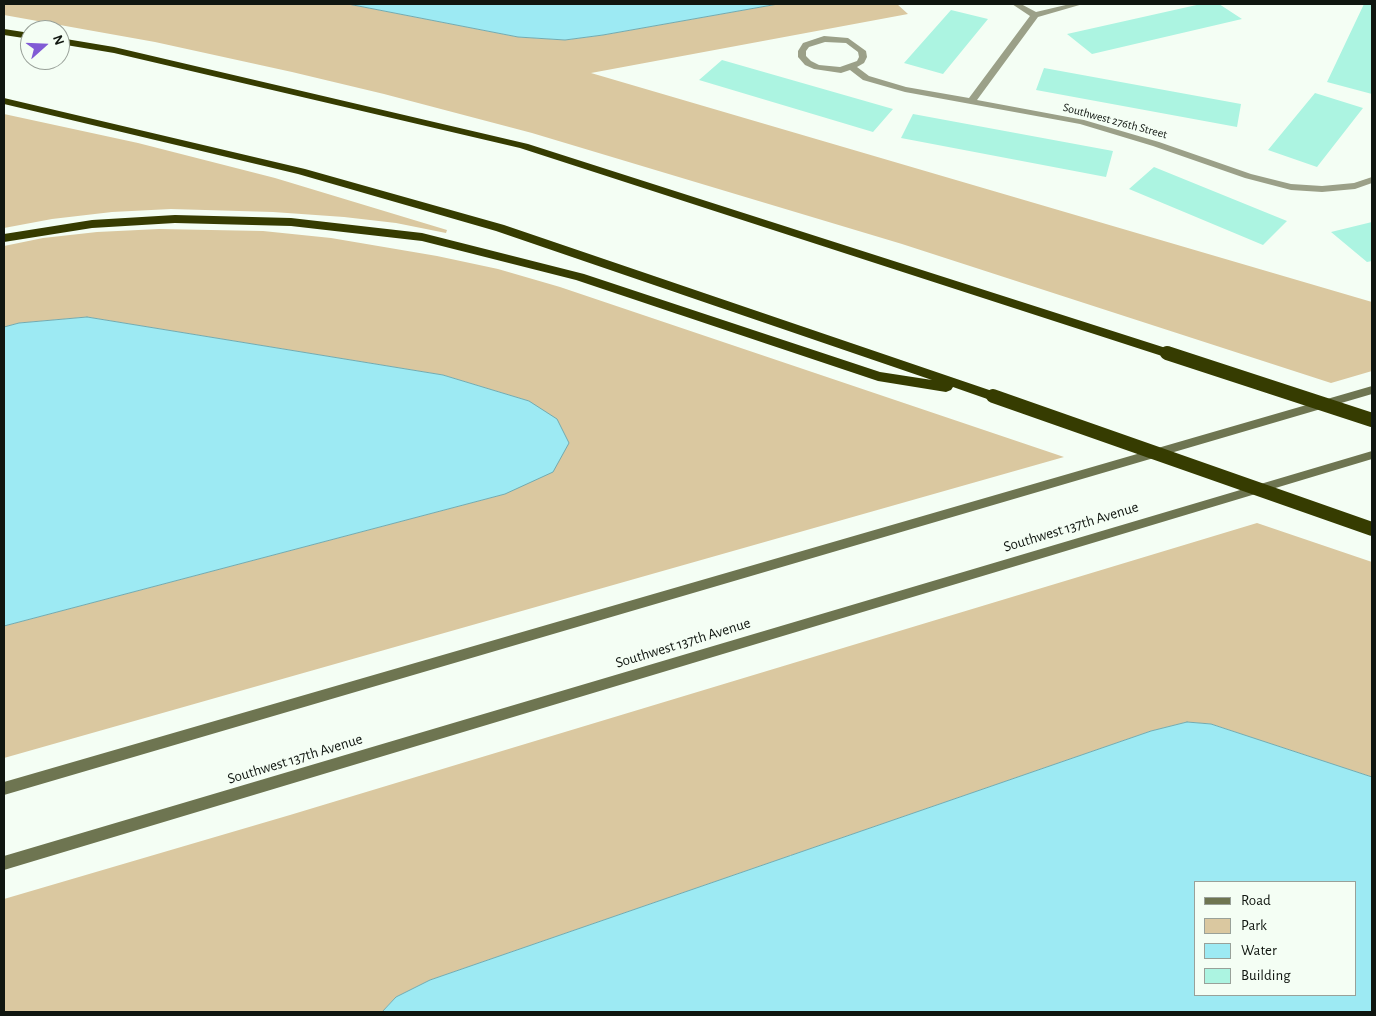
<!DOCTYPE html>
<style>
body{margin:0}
#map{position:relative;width:1376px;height:1016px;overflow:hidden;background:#f4fef4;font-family:"Alegreya Sans",sans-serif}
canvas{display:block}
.frame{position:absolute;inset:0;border:5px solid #101610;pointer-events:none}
.legend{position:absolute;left:1194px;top:881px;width:162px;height:115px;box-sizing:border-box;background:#f4fef4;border:1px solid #99a199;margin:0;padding:6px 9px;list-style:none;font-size:15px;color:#101610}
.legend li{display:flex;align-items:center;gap:10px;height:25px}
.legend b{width:25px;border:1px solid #99a199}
.north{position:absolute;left:20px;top:20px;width:50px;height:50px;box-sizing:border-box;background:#f4fef4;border:1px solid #99a199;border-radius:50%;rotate:70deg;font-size:14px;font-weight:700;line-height:20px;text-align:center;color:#101610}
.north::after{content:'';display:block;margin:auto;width:18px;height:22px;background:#815bd5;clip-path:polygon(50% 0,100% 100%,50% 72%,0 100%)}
</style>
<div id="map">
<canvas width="1376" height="1016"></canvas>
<div class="frame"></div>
<ul class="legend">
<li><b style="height:6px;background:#6e7551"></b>Road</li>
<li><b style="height:14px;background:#dac8a0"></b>Park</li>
<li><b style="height:14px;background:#9deaf3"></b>Water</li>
<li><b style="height:14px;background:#acf4e1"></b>Building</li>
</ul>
<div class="north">N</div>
</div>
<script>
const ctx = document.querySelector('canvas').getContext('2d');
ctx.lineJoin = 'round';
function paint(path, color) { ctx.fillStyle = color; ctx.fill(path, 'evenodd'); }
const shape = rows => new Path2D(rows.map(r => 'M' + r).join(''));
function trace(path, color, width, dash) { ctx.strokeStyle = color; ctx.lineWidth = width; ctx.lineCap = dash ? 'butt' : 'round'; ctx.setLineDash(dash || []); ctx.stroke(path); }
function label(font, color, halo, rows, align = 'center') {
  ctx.font = font + ' "Alegreya Sans",sans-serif'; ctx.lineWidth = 5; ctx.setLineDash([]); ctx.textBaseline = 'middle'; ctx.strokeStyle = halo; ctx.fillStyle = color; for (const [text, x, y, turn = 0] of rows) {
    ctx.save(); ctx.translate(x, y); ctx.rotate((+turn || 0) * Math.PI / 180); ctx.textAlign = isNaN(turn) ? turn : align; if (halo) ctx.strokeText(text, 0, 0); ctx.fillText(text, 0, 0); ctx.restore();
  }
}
const green = shape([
 [4,4,348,4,518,37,565,40,603,35,778,4,897,4,908,14,591,73,1372,302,1372,371,1331,383,902,244,532,133,384,94,292,72,155,42,4,15],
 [4,114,138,143,275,178,447,230,446,233,396,223,344,217,273,212,171,209,112,212,52,219,4,228],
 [159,229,263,231,331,238,437,256,498,269,560,287,1064,457,4,758,4,626,505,494,529,401,443,375,87,317,19,323,4,327,4,246,43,238,97,232],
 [1257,523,1372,562,1372,777,1211,724,1187,722,1151,731,430,980,396,997,382,1012,4,1012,4,899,290,815]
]);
const water = shape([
 [348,4,778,4,603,35,565,40,518,37,348,4],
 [87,317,443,375,529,401,557,419,569,443,553,472,505,494,4,626,4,327,19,323,87,317],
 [1187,722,1211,724,1372,777,1372,1012,382,1012,396,997,430,980,1151,731,1187,722],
 [1195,882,1355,882,1355,995,1195,995,1195,882]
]);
const building = shape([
 [1201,4,1219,4,1242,19,1092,54,1067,34],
 [1364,4,1372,5,1372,94,1327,82],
 [951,10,988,19,943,74,904,63],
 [722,60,893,109,873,132,699,80],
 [1044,68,1241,104,1237,127,1036,90],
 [1315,93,1363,108,1317,167,1268,150],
 [913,114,1113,151,1106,177,901,138],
 [1154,167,1287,221,1263,245,1129,189],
 [1372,222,1372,261,1367,262,1331,232]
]);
const street = shape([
 [1012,4,1021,4,1036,12,1070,4,1083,4,1038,17,977,100,1084,120,1159,142,1251,174,1291,184,1322,186,1354,183,1372,177,1372,183,1355,189,1322,192,1291,190,1245,178,1153,146,1080,124,905,92,863,80,850,70,841,73,814,69,805,65,798,57,798,51,803,43,824,36,848,38,866,51,867,57,864,63,857,67,869,76,906,87,969,98,1030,16,1012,4],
 [825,42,846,43,858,52,859,57,857,61,840,67,819,65,811,61,806,56,806,51,809,47,825,42]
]);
const secondary = shape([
 [1372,386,1372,394,4,795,4,782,1372,386],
 [1372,451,1372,459,4,870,4,856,1372,451]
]);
const highway = shape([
 [4,29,30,33,30,39,4,35,4,29],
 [60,38,114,47,528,144,1172,350,1174,353,1172,356,1162,356,520,148,114,53,60,44,60,38],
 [4,98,305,169,504,225,998,393,1000,396,998,399,993,401,953,387,951,390,946,392,878,381,576,280,422,241,291,226,175,223,92,228,4,242,4,234,92,220,175,215,291,218,422,233,584,274,880,372,932,380,496,231,298,174,4,104,4,98]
]);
const highwayBridge = shape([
 [1167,353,1372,420],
 [993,396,1372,529]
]);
const farStreetnames = [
 ["Southwest 276th Street",1115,121,15]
];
const streetNames = [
 ["Southwest 137th Avenue",1071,527,-17],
 ["Southwest 137th Avenue",683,643,-17],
 ["Southwest 137th Avenue",295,759,-17]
];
paint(green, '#dac8a0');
paint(water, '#9deaf3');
trace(water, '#73aaaf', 1);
paint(building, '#acf4e1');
paint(street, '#9ba088');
paint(secondary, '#6e7551');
paint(highway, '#363c01');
trace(highwayBridge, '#363c01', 14);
label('12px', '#101610', '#f4fef4', farStreetnames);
label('15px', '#101610', '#f4fef4', streetNames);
</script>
